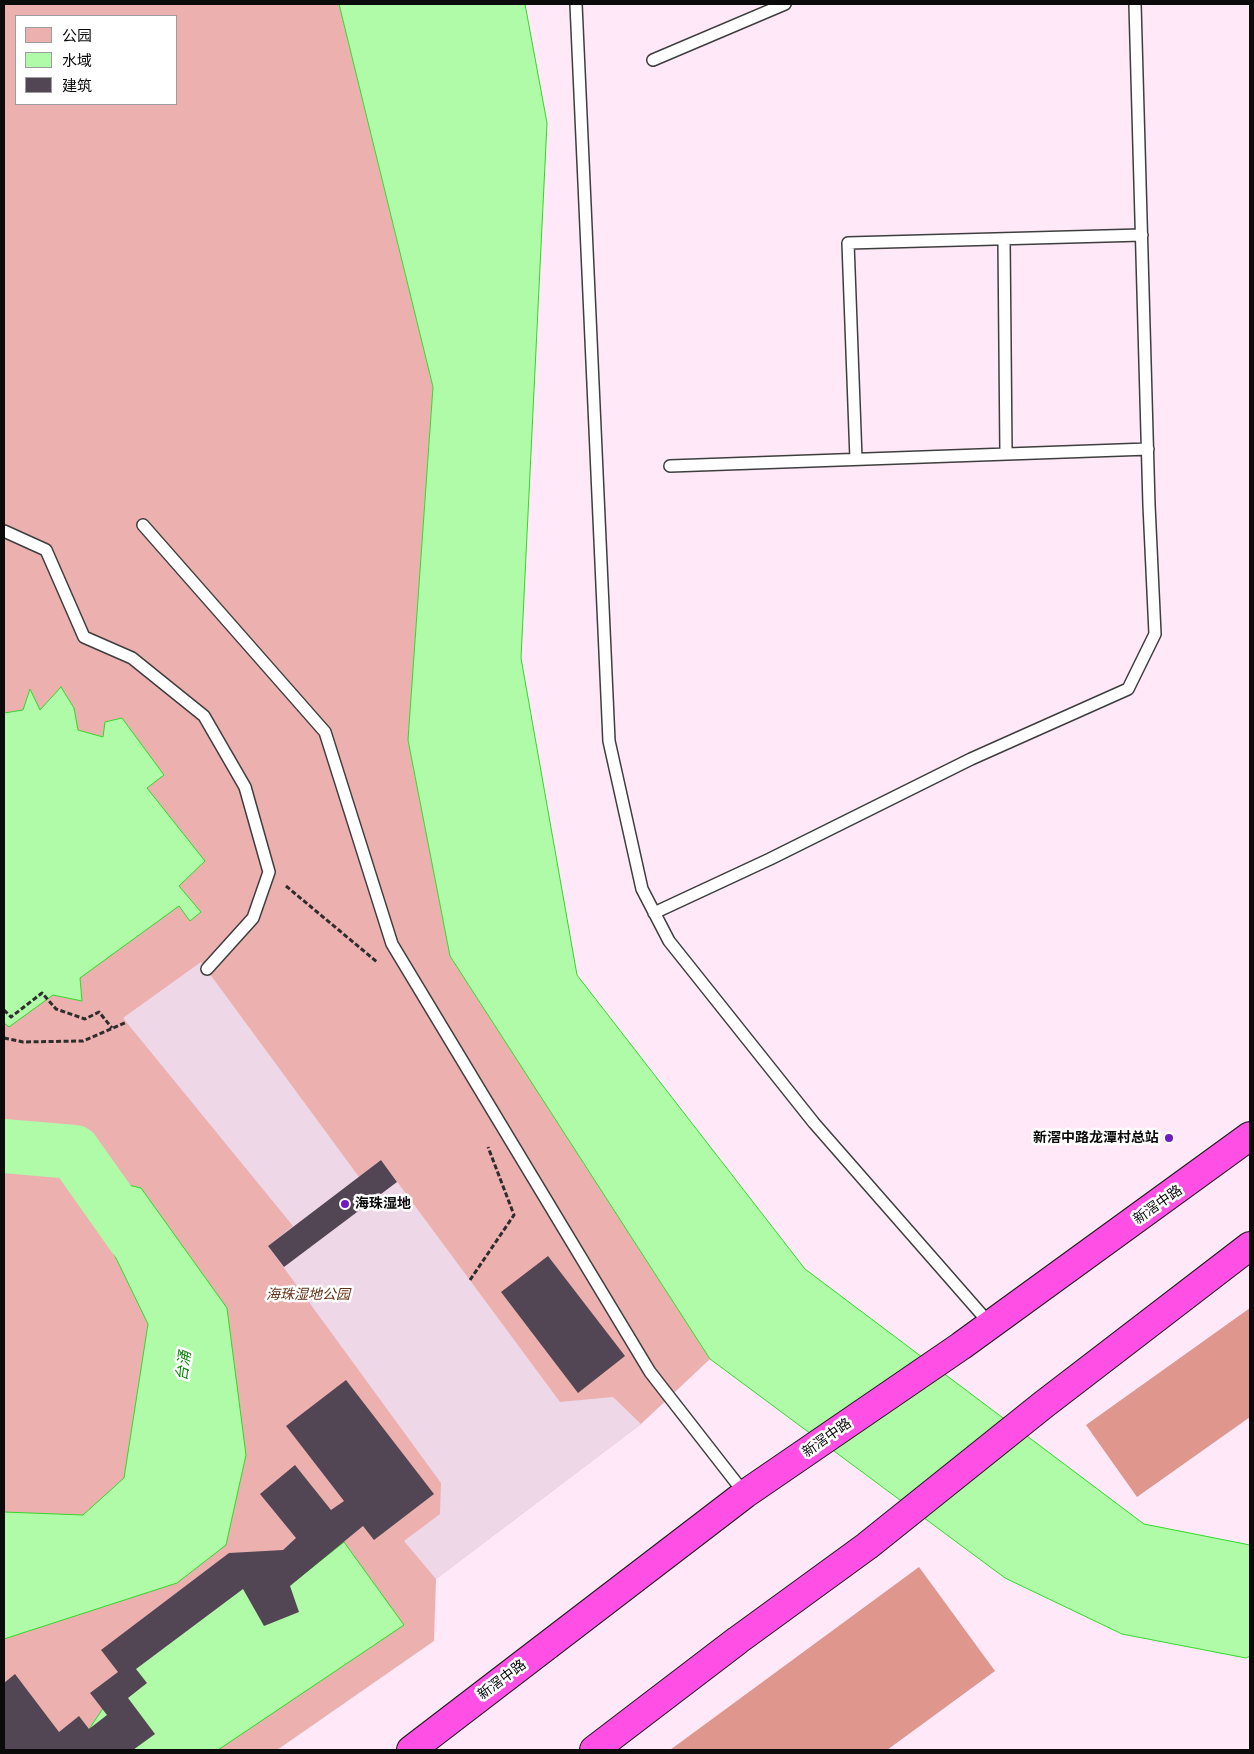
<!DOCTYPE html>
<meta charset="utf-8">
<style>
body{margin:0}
#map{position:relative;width:1254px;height:1754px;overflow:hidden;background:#ffe8f7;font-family:"Roboto Serif","Noto Sans SC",serif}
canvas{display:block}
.frame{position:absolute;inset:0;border:5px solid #0b0b0b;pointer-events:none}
.legend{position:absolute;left:15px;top:15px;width:162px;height:90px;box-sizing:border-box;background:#fff;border:1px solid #9d9d9d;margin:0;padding:6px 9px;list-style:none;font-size:15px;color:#0b0b0b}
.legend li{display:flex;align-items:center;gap:10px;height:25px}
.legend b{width:25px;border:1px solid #9d9d9d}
</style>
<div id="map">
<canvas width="1254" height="1754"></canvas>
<div class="frame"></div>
<ul class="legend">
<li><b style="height:14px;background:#ecb1af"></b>公园</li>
<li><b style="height:14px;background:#affba8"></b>水域</li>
<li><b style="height:14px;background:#534654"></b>建筑</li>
</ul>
</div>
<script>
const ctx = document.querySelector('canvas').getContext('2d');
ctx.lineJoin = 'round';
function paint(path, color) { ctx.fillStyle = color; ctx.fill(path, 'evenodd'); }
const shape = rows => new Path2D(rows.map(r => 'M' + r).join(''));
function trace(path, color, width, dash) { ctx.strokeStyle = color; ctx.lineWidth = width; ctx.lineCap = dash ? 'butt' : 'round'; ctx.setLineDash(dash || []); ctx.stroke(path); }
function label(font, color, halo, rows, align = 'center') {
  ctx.font = font + ' "Roboto Serif","Noto Sans SC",serif'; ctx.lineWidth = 5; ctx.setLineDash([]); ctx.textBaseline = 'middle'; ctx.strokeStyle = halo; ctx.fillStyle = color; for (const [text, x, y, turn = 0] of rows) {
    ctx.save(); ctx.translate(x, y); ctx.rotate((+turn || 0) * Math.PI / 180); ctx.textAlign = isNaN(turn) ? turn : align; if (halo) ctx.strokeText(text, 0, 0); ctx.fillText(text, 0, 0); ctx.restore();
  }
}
const green = shape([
 [4,4,339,4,433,387,408,740,450,956,710,1359,641,1424,436,1579,434,1641,277,1750,4,1750],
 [16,16,176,16,176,104,16,104]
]);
const forest = shape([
 [1250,1308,1250,1417,1137,1497,1086,1425],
 [919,1567,995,1671,887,1750,670,1750]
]);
const plaza = shape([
 [201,962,359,1177,381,1160,560,1402,613,1397,641,1424,436,1579,404,1541,440,1514,441,1483,268,1246,293,1226,123,1018]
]);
const water = shape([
 [339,4,525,4,547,123,521,658,577,975,805,1269,1144,1524,1250,1545,1250,1656,1246,1658,1122,1634,1005,1578,710,1359,450,956,408,740,433,387,339,4],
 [61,687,74,708,78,730,103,737,105,722,122,718,164,775,147,788,205,861,179,886,201,912,190,921,179,906,80,978,82,1001,53,995,9,1027,4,1023,4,713,23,710,30,689,40,710,61,687],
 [91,1176,141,1188,227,1308,246,1455,226,1545,177,1583,4,1639,4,1512,83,1515,124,1478,148,1324,97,1219,91,1176],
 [344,1542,404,1625,218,1750,75,1750,133,1664,237,1577,295,1581,344,1542]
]);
const river = shape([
 [4,1146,74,1152,134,1237]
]);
const building = shape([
 [381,1160,397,1182,284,1267,268,1246],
 [548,1256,625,1356,578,1393,501,1292],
 [346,1380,434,1494,374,1540,363,1526,290,1586,299,1612,264,1626,243,1589,136,1669,147,1683,128,1698,155,1734,133,1750,4,1750,4,1683,15,1674,59,1732,79,1716,89,1729,107,1715,90,1693,118,1672,101,1650,229,1553,283,1550,296,1538,260,1494,295,1465,331,1510,344,1501,286,1426]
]);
const path = shape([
 [286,886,377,962],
 [4,1010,11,1017,42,993,56,1009,85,1019,99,1012,112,1028],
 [4,1038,23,1042,83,1041,127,1022],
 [470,1280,514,1215,488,1147]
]);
const service = shape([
 [576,4,609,741,642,889,669,941,814,1123,990,1324],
 [653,60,785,4],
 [1004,239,1006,454],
 [856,459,848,243,1142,235],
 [670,466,1148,449],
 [143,525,325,732,392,944,650,1372,745,1494],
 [4,531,46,550,84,637,132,658,204,716,245,787,269,872,253,918,207,969],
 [654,913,770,859,971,759,1128,689,1155,634,1149,505,1135,4]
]);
const trunk = shape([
 [411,1750,745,1494,961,1346,1250,1136],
 [594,1750,738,1640,867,1546,1043,1405,1250,1246]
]);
const markers = [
 [1169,1138,5,"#6f19c5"],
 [345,1204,5,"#6f19c5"]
];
const poiNames = [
 ["新滘中路龙潭村总站",1159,1138],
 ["海珠湿地",355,1204,"left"]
];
const streetNames = [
 ["新滘中路",1158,1205,-35],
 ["新滘中路",827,1438,-35],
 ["新滘中路",502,1680,-37]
];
const parkNames = [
 ["海珠湿地公园",308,1295]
];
const waterNames = [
 ["台涌",184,1366,-82]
];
paint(green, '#ecb1af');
paint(forest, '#de968d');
paint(plaza, '#eed8e8');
paint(water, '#affba8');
trace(water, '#32d82a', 1);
trace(river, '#affba8', 54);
paint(building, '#534654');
trace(service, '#3e3e3e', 14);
trace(trunk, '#1c1c1c', 30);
trace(path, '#2d2d2d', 3, [5, 2.5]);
trace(service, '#fff', 11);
trace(trunk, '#ff4fe5', 28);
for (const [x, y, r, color] of markers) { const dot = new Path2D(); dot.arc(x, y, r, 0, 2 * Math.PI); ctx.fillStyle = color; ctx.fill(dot); trace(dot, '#fff', 2); }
label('bold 14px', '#0b0b0b', '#fff', poiNames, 'right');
label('14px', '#0b0b0b', '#fff', streetNames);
label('italic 14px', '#663217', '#fff', parkNames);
label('italic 15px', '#0e870c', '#fff', waterNames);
</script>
